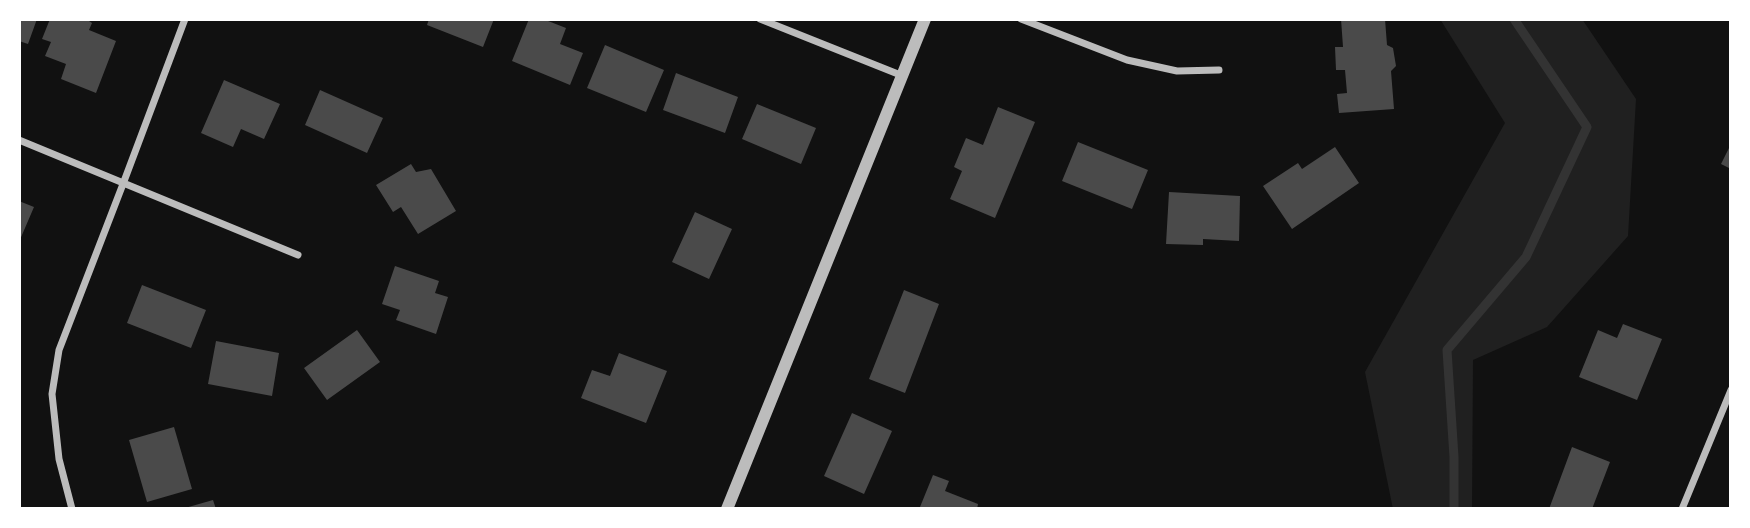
<!DOCTYPE html>
<style>
body{margin:0}
#map{position:relative;width:1750px;height:528px;overflow:hidden;background:#111;font-family:"Open Sans",sans-serif}
canvas{display:block}
.frame{position:absolute;inset:0;border:21px solid #fff;pointer-events:none}
</style>
<div id="map">
<canvas width="1750" height="528"></canvas>
<div class="frame"></div>
</div>
<script>
const ctx = document.querySelector('canvas').getContext('2d');
ctx.lineJoin = 'round';
function paint(path, color) { ctx.fillStyle = color; ctx.fill(path, 'evenodd'); }
const shape = rows => new Path2D(rows.map(r => 'M' + r).join(''));
function trace(path, color, width, dash) { ctx.strokeStyle = color; ctx.lineWidth = width; ctx.lineCap = dash ? 'butt' : 'round'; ctx.setLineDash(dash || []); ctx.stroke(path); }
const green = shape([
 [1440,19,1582,19,1636,99,1628,236,1547,327,1473,360,1472,509,1393,509,1365,372,1505,123]
]);
const stream = shape([
 [1454,509,1454,457,1447,350,1526,257,1587,127,1514,19]
]);
const building = shape([
 [19,19,37,19,28,44,19,41],
 [50,19,86,19,92,23,89,30,116,41,96,93,61,79,66,64,45,56,51,42,42,39],
 [429,19,494,19,483,47,427,25],
 [529,19,543,19,566,28,560,44,583,53,570,85,512,61],
 [1341,19,1385,19,1387,45,1393,48,1396,66,1391,71,1394,109,1339,113,1337,94,1347,93,1345,70,1336,70,1335,47,1343,47],
 [605,45,664,70,646,112,587,88],
 [676,73,738,97,725,133,663,110],
 [224,80,280,104,264,139,241,129,233,147,201,133],
 [320,90,383,118,367,153,305,125],
 [757,104,816,128,801,164,742,139],
 [998,107,1035,122,995,218,950,199,962,171,954,167,966,138,983,145],
 [1078,142,1148,170,1132,209,1062,181],
 [1731,144,1731,169,1721,164],
 [1335,147,1359,183,1292,229,1263,186,1298,163,1302,169],
 [411,164,416,172,431,169,456,211,418,234,401,207,393,212,376,185],
 [1169,192,1240,196,1239,241,1203,239,1203,245,1166,244],
 [19,201,34,207,19,242],
 [695,212,732,229,709,279,672,262],
 [395,266,439,281,435,293,448,297,436,334,396,320,400,310,382,304],
 [142,285,206,310,191,348,127,323],
 [904,290,939,304,905,393,869,379],
 [1623,324,1662,339,1637,400,1579,377,1598,330,1617,338],
 [357,330,380,362,327,400,304,368],
 [216,341,279,353,272,396,208,384],
 [619,353,667,371,646,423,581,398,592,370,610,376],
 [852,413,892,431,864,494,824,476],
 [174,427,192,489,147,502,129,440],
 [1572,447,1610,462,1592,509,1549,509],
 [933,475,949,481,945,491,978,504,977,509,925,509,920,507],
 [213,500,216,509,185,509,185,508]
]);
const minor = shape([
 [760,19,903,76],
 [1021,19,1127,60,1177,71,1219,70],
 [19,140,298,255],
 [72,509,59,459,52,394,59,350,123,184,185,19],
 [1682,509,1731,390]
]);
const tertiary = shape([
 [727,509,925,19]
]);
paint(green, '#202020');
trace(stream, '#333', 9);
paint(building, '#4a4a4a');
trace(minor, '#bcbcbc', 7);
trace(tertiary, '#bcbcbc', 12);
</script>
